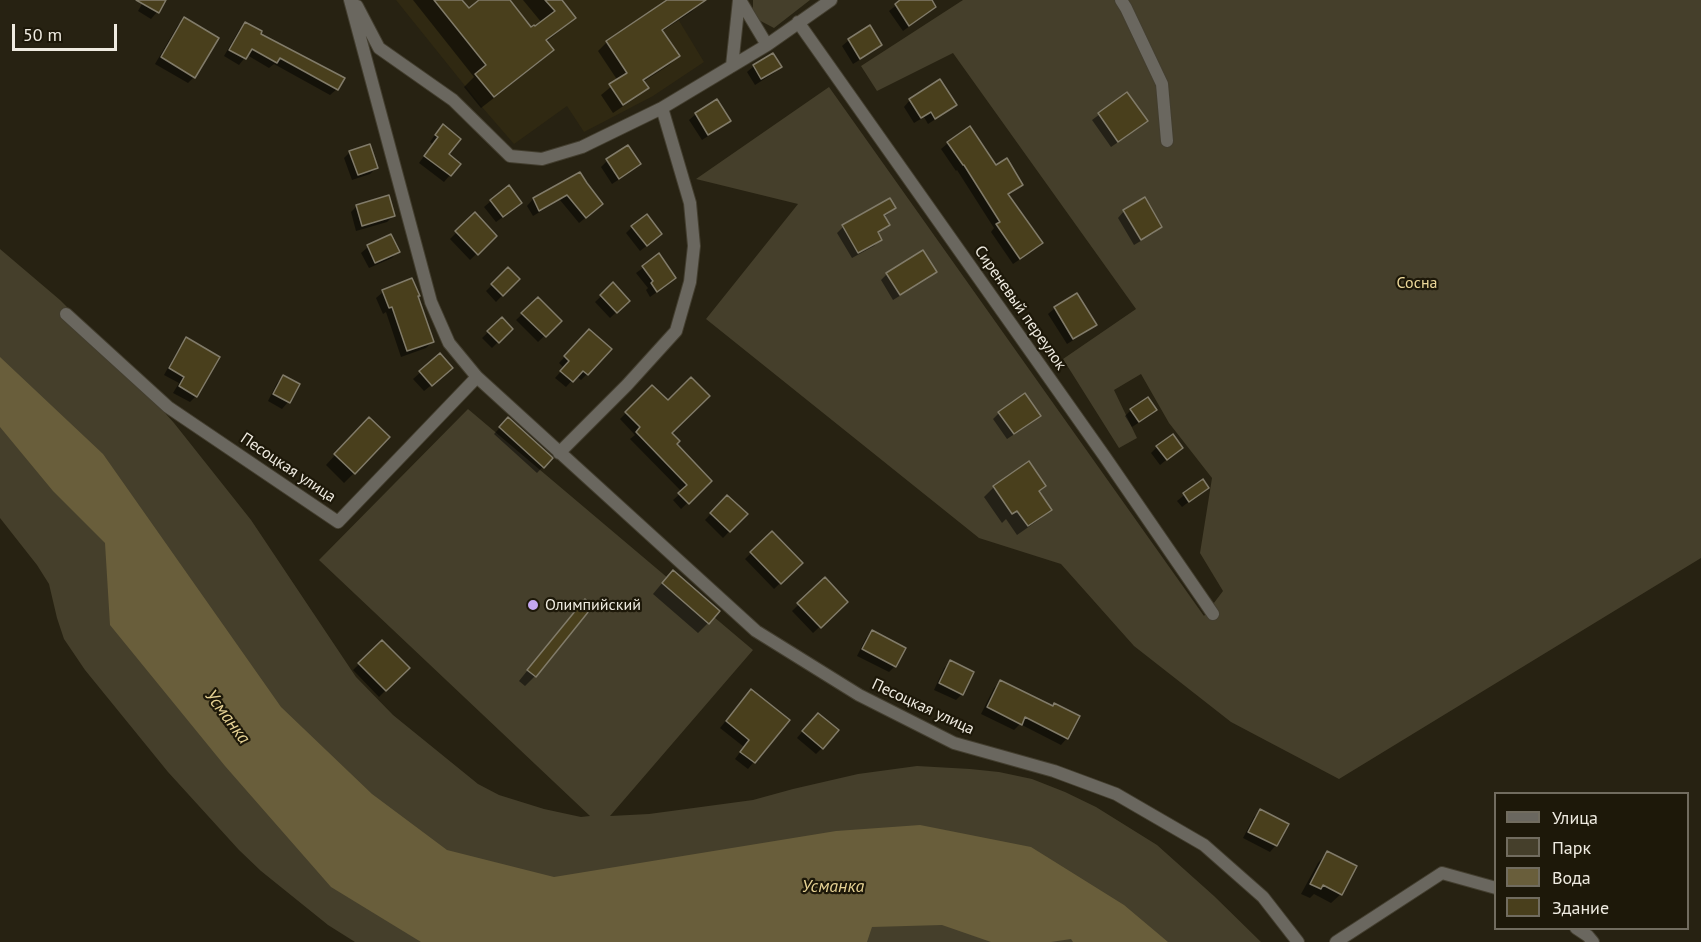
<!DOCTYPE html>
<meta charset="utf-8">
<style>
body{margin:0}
#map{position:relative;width:1701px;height:942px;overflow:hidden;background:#272212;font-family:"PT Sans",sans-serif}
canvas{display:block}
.legend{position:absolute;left:1494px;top:792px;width:195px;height:138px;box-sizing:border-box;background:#1d1809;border:2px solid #716c5f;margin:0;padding:8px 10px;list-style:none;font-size:18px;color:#efebe1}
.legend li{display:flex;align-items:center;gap:12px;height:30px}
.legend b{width:30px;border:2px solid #716c5f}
.scale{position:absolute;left:12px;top:24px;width:105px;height:27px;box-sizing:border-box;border:3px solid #efebe1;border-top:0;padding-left:8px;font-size:18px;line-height:21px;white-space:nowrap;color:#efebe1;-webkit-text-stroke:4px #1d1809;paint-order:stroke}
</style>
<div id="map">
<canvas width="1701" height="942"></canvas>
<ul class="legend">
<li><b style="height:8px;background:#6a675f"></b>Улица</li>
<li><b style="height:16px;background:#453f2b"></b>Парк</li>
<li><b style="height:16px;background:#695e3b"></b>Вода</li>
<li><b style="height:16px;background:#493f1c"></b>Здание</li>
</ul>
<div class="scale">50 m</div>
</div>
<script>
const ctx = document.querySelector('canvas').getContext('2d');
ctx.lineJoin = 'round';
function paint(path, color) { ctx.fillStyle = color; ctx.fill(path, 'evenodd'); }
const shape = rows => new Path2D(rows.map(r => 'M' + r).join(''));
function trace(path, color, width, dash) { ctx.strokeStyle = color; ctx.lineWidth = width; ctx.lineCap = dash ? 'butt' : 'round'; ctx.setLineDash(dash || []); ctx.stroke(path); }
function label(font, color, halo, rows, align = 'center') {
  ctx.font = font + ' "PT Sans",sans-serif'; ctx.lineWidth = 4.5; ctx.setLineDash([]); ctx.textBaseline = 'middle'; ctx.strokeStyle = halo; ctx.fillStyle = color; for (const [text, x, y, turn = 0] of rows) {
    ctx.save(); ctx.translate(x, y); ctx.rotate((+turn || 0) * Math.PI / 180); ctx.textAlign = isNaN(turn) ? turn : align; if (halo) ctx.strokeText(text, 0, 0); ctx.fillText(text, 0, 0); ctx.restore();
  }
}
const built = shape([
 [396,0,700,0,702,3,678,19,704,62,653,96,584,132,567,106,514,144,482,107]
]);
const green = shape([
 [753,0,810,0,774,28,753,17],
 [963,0,1701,0,1701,558,1339,779,1231,722,1134,646,1061,564,979,538,706,319,798,204,696,179,829,87,1204,616,1223,591,1200,553,1212,478,1169,423,1141,374,1114,390,1137,438,1119,448,1063,359,1136,309,953,53,877,91,861,66],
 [0,249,60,300,98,338,174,423,251,520,356,677,393,715,478,784,499,795,544,809,581,817,590,816,319,560,468,409,753,650,610,816,649,814,753,800,793,789,858,774,917,766,970,769,999,772,1032,779,1065,792,1096,807,1157,845,1214,896,1261,942,355,942,328,925,261,871,239,850,168,772,85,670,64,639,57,618,49,584,37,565,0,518]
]);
const water = shape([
 [0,357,103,454,281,707,372,794,447,850,554,877,836,831,920,825,1031,847,1124,905,1168,942,1073,942,1071,939,1051,942,991,942,942,925,872,927,867,942,421,942,331,887,225,766,110,625,105,543,53,491,0,427]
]);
const shadow = shape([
 [135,0,165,0,157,12,151,19,138,11,142,4],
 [413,0,460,0,468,10,481,0,508,0,531,29,542,23,523,0,560,0,574,18,561,30,546,42,552,50,540,62,481,108,464,87,474,77],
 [669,0,698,0,700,3,691,12,661,32,678,56,669,65,643,82,647,88,637,97,613,113,601,95,618,81,598,51,607,42],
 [903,0,930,0,934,7,928,13,903,31,889,11],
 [185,19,194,77,188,83,155,64,178,25],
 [245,23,259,34,337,89,330,95,274,64,269,68,247,55,239,65,224,56,239,30],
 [870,27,880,45,874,51,853,64,842,46,849,40],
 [772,55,780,67,774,73,755,85,747,72,754,66],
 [1127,94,1146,121,1140,127,1111,147,1092,120],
 [910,100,955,105,948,111,928,124,924,117,914,123,904,107],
 [696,114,729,121,722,127,702,140,689,120],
 [970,128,996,167,1021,184,1007,196,1035,249,1013,264,991,232,994,228,957,170,956,171,941,149,948,143],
 [437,132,447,155,450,175,444,182,419,163,433,144,430,142],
 [350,152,376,168,370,174,352,180,344,158],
 [607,161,639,164,633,170,612,184,601,167],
 [580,174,595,210,579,223,560,200,533,216,527,206,533,199],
 [491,201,514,209,496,222,484,207],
 [357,206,393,216,387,222,356,231,351,212],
 [895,208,884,217,888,224,877,234,880,239,874,246,852,258,837,233,843,227],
 [1124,211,1160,227,1154,233,1134,245,1118,218],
 [475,214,495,236,470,260,450,239],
 [632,227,654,240,640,251,626,233],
 [391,236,398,251,392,258,369,268,361,253,368,247],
 [659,256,668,284,650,297,646,290,648,288,636,273],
 [508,269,518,279,496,302,486,291],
 [935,271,929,278,893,300,881,280,887,274],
 [613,285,628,301,610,318,595,302],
 [383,292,417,297,432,342,426,348,401,357,386,312,383,314,376,298],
 [1076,295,1095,324,1088,331,1067,344,1048,314,1055,308],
 [538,299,560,321,538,342,516,320],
 [502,319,511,329,492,348,482,338],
 [583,337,587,374,581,380,576,376,566,387,555,378,564,368,559,363],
 [186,339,196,396,190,402,173,393,179,383,164,375,180,346],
 [440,355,445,374,424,391,413,379],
 [283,377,298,385,288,402,282,409,268,401,277,383],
 [652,387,675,444,710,481,681,509,673,500,682,492,630,439,635,435,620,419],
 [1131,410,1155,410,1149,416,1132,427,1125,416],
 [999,413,1039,416,1033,422,1007,439,993,419],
 [508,419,551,458,537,473,494,434],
 [359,429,354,473,344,483,326,465],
 [1157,447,1181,448,1160,465,1151,453],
 [1202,481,1207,488,1182,507,1177,501],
 [994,487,1038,492,1050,510,1040,519,1017,535,1006,519,1002,523,984,497],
 [727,497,746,514,723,538,705,520],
 [772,533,801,563,774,589,745,559],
 [825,579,846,602,813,633,792,611],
 [663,582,708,623,698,633,653,594],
 [585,601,535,676,525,686,519,681,575,611],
 [872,632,895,666,889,672,857,656,866,638],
 [382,642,408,668,379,697,353,670],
 [951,662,962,694,956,700,934,690,944,668],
 [1000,682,1067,738,1061,745,1020,724,1014,730,981,714,994,688],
 [745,697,788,720,748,769,735,759,744,747,720,728],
 [811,721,822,748,816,754,797,738],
 [1260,811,1276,845,1270,852,1243,838,1254,817],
 [1327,853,1341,894,1331,903,1314,894,1310,898,1301,894,1318,863]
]);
const building = shape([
 [136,0,166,0,159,13,136,0],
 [434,0,462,0,469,8,479,0,510,0,531,27,534,25,535,26,555,11,545,0,562,0,576,18,546,40,554,50,494,97,475,74,486,65,434,0],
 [667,0,706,0,662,30,680,56,643,80,649,88,623,105,609,84,627,73,606,41,667,0],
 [900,0,932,0,936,7,909,26,895,4,900,0],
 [184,17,219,38,195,78,161,57,184,17],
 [245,22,262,31,261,34,345,78,338,90,280,58,277,63,252,49,246,59,229,50,245,22],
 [870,25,882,45,860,59,848,39,870,25],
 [773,53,782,67,761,79,753,65,773,53],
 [940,79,957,105,935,119,931,112,921,118,909,99,940,79],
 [1127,92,1148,121,1118,142,1098,113,1127,92],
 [717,99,731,121,708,135,695,113,717,99],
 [443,124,461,139,449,154,461,164,451,176,424,156,438,137,435,135,443,124],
 [970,126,996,165,1007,158,1023,185,1008,194,1043,243,1020,259,996,224,1000,222,964,165,963,165,947,142,970,126],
 [370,144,378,168,358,175,349,151,370,144],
 [628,145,641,164,619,179,606,159,628,145],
 [580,172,587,183,603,204,586,218,567,195,539,211,533,198,580,172],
 [509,185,522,203,503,217,490,200,509,185],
 [389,195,395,216,362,226,356,205,389,195],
 [1145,197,1162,227,1141,240,1123,210,1145,197],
 [890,198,896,208,884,215,890,225,878,232,882,240,858,253,842,225,890,198],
 [475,212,497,236,478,255,455,231,475,212],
 [647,214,662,234,647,246,631,226,647,214],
 [391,234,400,252,375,263,367,245,391,234],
 [923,250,937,272,900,295,886,273,923,250],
 [659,253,676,278,657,292,651,283,653,281,642,266,659,253],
 [508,267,520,279,503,296,491,284,508,267],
 [412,278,420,296,418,296,434,342,407,351,392,307,389,308,382,290,412,278],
 [613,282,630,301,617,313,600,295,613,282],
 [1077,293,1097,325,1073,339,1054,307,1077,293],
 [538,297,562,321,546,337,521,313,538,297],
 [502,317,513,329,499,343,487,331,502,317],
 [589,329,612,349,588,375,583,371,573,382,560,371,569,361,564,356,589,329],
 [186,337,220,357,197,397,179,386,184,377,169,368,186,337],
 [440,353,453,368,432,386,419,371,440,353],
 [283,375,300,384,290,403,273,394,283,375],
 [691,377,710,396,672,433,680,441,677,444,712,481,689,504,678,493,687,485,636,432,640,427,625,412,652,385,668,400,691,377],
 [1025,393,1041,416,1014,434,998,412,1025,393],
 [1148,397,1157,410,1139,422,1130,409,1148,397],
 [369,417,390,437,355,474,334,454,369,417],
 [508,417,551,456,553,458,544,468,499,427,508,417],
 [1173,434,1183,448,1167,460,1156,446,1173,434],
 [1029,461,1046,486,1039,491,1052,510,1028,526,1017,511,1012,514,993,486,1029,461],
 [1203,479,1209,488,1189,502,1183,493,1203,479],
 [727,495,748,514,730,532,710,513,727,495],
 [772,531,803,563,781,584,750,552,772,531],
 [673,570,720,611,709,624,662,583,673,570],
 [825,577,848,602,821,628,797,603,825,577],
 [585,599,593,606,536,677,527,670,585,599],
 [872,630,906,648,896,667,862,649,872,630],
 [382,640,410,668,386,691,358,663,382,640],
 [950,660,974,672,963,695,939,683,950,660],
 [1000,680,1053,706,1054,703,1080,716,1068,739,1025,717,1022,725,987,707,1000,680],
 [751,689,790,720,755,763,740,752,749,740,726,721,751,689],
 [818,713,839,730,823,749,802,731,818,713],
 [1260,809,1289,824,1277,846,1248,832,1260,809],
 [1327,851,1357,866,1342,895,1323,885,1321,889,1310,884,1327,851]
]);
const street = shape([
 [350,0,431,302,449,343,477,377,756,631,859,695,954,743,1054,771,1116,794,1204,845,1263,897,1298,942],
 [740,0,767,45],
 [1121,0,1126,8,1162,84,1167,141],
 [357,6,379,48,453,100,510,156,542,159,582,147,662,108,767,45,831,0],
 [798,22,1105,457,1213,614],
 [732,66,739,0],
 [66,314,168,407,338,522,477,377],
 [559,453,627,385,676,331,690,282,694,246,690,203,662,108],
 [1576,928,1588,936,1593,942],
 [1336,942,1442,873,1496,888]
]);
const markers = [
 [533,605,6,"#c4a7f1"]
];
const parkNames = [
 ["Сосна",1417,283]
];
const streetNames = [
 ["Сиреневый переулок",1020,308,55],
 ["Песоцкая улица",288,468,34],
 ["Песоцкая улица",923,707,25]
];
const poiNames = [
 ["Олимпийский",545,605]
];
const waterNames = [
 ["Усманка",227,717,53],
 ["Усманка",833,887]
];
paint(built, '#302912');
paint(green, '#453f2b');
paint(water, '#695e3b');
paint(shadow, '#0007');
paint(building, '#493f1c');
trace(building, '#817b69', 1.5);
trace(street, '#433e2f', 14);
trace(street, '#6a675f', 12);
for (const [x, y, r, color] of markers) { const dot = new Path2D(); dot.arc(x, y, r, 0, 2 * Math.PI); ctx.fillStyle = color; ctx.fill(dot); trace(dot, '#1d1809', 2); }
label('16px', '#ebd799', '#1d1809', parkNames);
label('16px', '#efebe1', '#1d1809', streetNames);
label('16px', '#efebe1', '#1d1809', poiNames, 'left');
label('italic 18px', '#e6d294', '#1d1809', waterNames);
</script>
